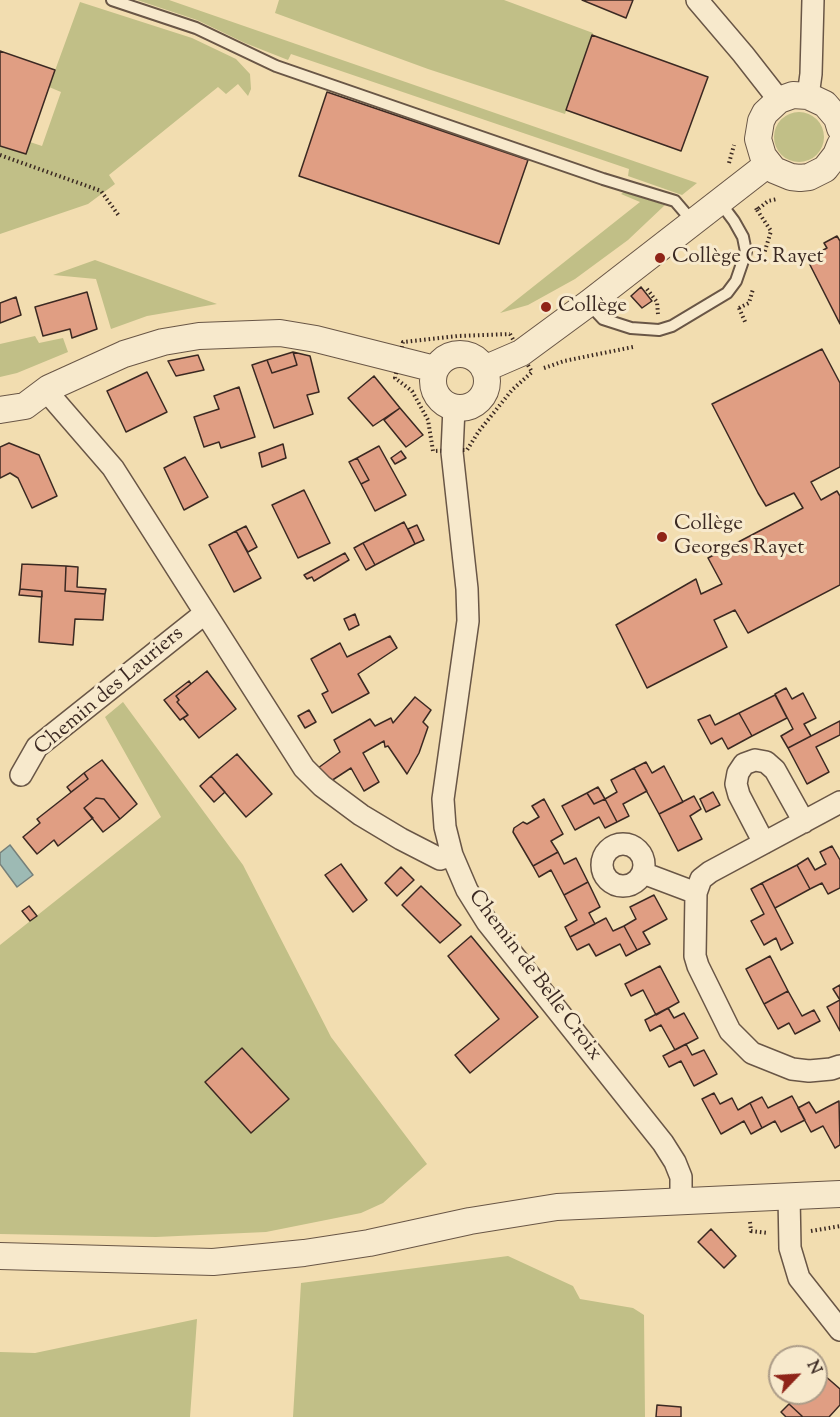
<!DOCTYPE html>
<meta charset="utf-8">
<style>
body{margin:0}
#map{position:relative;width:840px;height:1417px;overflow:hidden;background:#f2ddb0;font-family:"Sorts Mill Goudy",serif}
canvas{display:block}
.north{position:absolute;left:768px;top:1345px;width:60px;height:60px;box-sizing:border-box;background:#f7e9cc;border:2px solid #ac9c88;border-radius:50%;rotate:65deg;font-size:16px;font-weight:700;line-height:24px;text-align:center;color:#3b2922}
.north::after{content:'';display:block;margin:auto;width:21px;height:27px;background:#8f2418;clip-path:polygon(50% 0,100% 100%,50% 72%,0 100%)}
</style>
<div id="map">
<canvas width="840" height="1417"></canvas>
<div class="north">N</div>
</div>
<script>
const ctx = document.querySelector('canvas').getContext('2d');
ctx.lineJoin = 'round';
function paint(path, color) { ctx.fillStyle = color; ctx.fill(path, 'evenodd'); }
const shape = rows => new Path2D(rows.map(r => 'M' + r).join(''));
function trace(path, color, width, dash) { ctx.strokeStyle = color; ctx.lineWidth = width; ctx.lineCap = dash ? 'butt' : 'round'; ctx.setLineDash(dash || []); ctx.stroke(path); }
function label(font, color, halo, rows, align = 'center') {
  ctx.font = font + ' "Sorts Mill Goudy",serif'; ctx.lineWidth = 6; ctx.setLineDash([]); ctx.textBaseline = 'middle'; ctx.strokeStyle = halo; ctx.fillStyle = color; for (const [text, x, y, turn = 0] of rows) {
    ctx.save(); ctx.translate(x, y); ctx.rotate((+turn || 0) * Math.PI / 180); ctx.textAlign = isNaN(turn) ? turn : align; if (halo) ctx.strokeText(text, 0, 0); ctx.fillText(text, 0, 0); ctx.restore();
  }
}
const green = shape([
 [137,0,169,0,697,183,682,195,628,176,629,169,291,54,288,60,245,43,197,20],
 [279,0,504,0,593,33,565,114,428,69,275,13],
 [80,2,192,38,236,59,250,74,251,89,248,96,238,84,226,94,218,87,109,175,115,184,88,204,0,234,0,146,26,154,30,142,42,146,61,92,49,87],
 '774 137a25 25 0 1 1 50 0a25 25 0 1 1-50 0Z',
 [624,192,665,205,628,240,575,279,528,305,500,313,640,202,621,194],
 [95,260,217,304,147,316,111,329,96,279,53,275],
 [35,336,39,343,63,338,68,352,17,373,0,377,0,344],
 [123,702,243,865,331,1037,427,1164,383,1203,361,1213,266,1232,156,1237,0,1234,0,945,161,817,105,717],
 [508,1256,573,1286,580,1299,633,1308,644,1315,645,1417,293,1417,301,1283],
 [197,1319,190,1417,0,1417,0,1352,35,1353]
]);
const water = shape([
 [10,845,33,875,17,887,0,864,0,853,10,845]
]);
const building = shape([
 [582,0,633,0,626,18,582,0],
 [592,35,708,77,681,151,566,110,592,35],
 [0,51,55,70,26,154,0,146,0,51],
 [327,92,528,160,499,244,299,176,327,92],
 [837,236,840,241,840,324,807,259,827,248,824,243,837,236],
 [641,287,652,301,642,308,631,296,641,287],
 [87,292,97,329,72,338,70,329,43,336,35,307,87,292],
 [16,297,21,315,0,323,0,303,16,297],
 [822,349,840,383,840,467,811,482,821,500,837,491,840,496,840,585,748,633,735,610,714,620,727,647,647,688,616,625,696,579,701,594,722,584,708,558,803,508,794,493,766,506,758,493,712,404,822,349],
 [293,352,310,356,319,392,307,395,313,414,274,428,252,365,267,360,272,373,297,365,293,352],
 [293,352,297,365,272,373,267,360,293,352],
 [198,355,204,370,176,376,168,361,198,355],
 [147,372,167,412,126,432,107,391,147,372],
 [374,376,400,408,373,426,348,398,374,376],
 [239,387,255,437,221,448,219,442,204,447,194,417,219,409,214,396,239,387],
 [400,408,423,435,406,447,384,420,400,408],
 [9,443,39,455,57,496,32,508,18,478,10,473,0,478,0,447,9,443],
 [283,444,286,458,262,467,259,453,283,444],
 [379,446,406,495,375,511,361,484,369,480,357,458,379,446],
 [401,451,406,458,395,464,391,458,401,451],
 [185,457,208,497,184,510,164,468,185,457],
 [357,458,369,480,361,484,349,462,357,458],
 [304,490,330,543,298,558,272,505,304,490],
 [404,522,415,544,375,565,363,543,404,522],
 [417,525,424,540,415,544,408,529,417,525],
 [246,526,257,547,248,552,236,531,246,526],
 [236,531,261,578,234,592,209,545,236,531],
 [363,543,375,565,366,570,354,548,363,543],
 [345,553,349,560,314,581,312,577,307,579,304,575,345,553],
 [22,564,66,566,65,591,105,594,103,620,75,619,73,645,39,642,42,591,20,589,22,564],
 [66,566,78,567,77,587,106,589,105,594,65,591,66,566],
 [20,589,42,591,42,597,19,595,20,589],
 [355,614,359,625,349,630,344,619,355,614],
 [390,636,397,648,358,674,369,693,332,713,322,694,328,691,311,659,340,643,347,657,390,636],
 [207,671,236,709,199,738,183,718,188,715,177,702,179,700,176,696,207,671],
 [189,681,191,684,176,696,179,700,177,702,188,715,180,720,164,700,189,681],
 [786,688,792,699,803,693,816,718,804,724,811,736,788,748,781,736,793,729,775,694,786,688],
 [775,695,787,718,752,736,739,713,775,695],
 [415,697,431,710,423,722,428,727,419,753,407,774,388,746,385,747,384,741,363,753,379,782,364,791,351,768,331,781,318,768,340,752,334,740,370,719,375,726,391,718,393,723,415,697],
 [309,710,316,722,305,728,298,716,309,710],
 [739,713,752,736,728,749,722,738,711,744,698,720,710,715,715,725,739,713],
 [840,721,840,735,816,747,829,772,807,784,788,748,840,721],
 [237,754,272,794,246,817,211,776,237,754],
 [102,760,137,804,120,819,104,799,96,798,84,808,93,818,58,846,54,840,37,854,23,837,40,823,37,819,88,779,84,773,102,760],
 [646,762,652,773,664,766,683,802,659,814,634,768,646,762],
 [634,768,647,791,623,804,629,816,617,822,605,799,617,792,611,780,634,768],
 [84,773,88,779,71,792,67,787,84,773],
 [211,776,225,792,214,802,200,786,211,776],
 [598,787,605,799,594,804,587,793,598,787],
 [713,792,720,805,706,812,700,799,713,792],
 [587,793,594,804,605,799,617,822,605,828,599,817,575,830,562,806,587,793],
 [694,796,701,809,690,816,702,839,678,851,659,814,694,796],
 [96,798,104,799,120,819,103,832,84,808,96,798],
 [544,799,563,834,551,841,558,852,533,866,513,832,514,828,523,822,527,824,539,817,532,806,544,799],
 [832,846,840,860,840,888,828,894,822,883,810,889,797,865,808,858,815,870,826,864,820,852,832,846],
 [558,852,564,864,576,858,588,882,564,895,551,870,539,877,533,866,558,852],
 [341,864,367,900,353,912,325,875,341,864],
 [797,865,810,889,775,908,762,883,797,865],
 [401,867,414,880,397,896,385,883,401,867],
 [588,882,600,907,589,913,595,924,570,937,565,927,577,920,564,895,588,882],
 [762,883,793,943,781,950,776,938,764,945,751,921,764,914,751,889,762,883],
 [421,886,461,925,440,943,402,905,421,886],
 [654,895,667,919,643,932,650,944,637,950,624,926,636,919,630,907,654,895],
 [29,906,37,916,30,921,22,911,29,906],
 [606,918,613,931,624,926,637,950,626,956,620,944,596,956,589,944,577,950,570,937,606,918],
 [471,936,538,1017,470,1073,455,1055,499,1019,448,956,471,936],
 [770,956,788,991,764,1004,746,969,770,956],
 [660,966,679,1002,656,1015,643,990,631,996,625,984,660,966],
 [840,985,840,1031,827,1007,840,1000,833,989,840,985],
 [788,991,802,1016,814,1010,820,1021,795,1034,789,1023,778,1029,764,1004,788,991],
 [668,1008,674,1018,684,1013,698,1038,675,1050,661,1025,650,1031,645,1020,668,1008],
 [686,1044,692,1055,704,1050,717,1074,694,1086,681,1061,669,1067,663,1056,686,1044],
 [242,1048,289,1099,251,1133,205,1082,242,1048],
 [714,1093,720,1104,732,1098,738,1110,750,1103,762,1128,751,1134,744,1121,721,1134,702,1099,714,1093],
 [792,1096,805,1120,781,1132,775,1121,762,1128,750,1103,762,1097,768,1108,792,1096],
 [839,1101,840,1145,835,1148,823,1126,811,1132,798,1108,809,1102,816,1113,839,1101],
 [711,1229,736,1256,724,1268,698,1242,711,1229],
 [816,1368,840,1389,840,1405,829,1417,803,1417,789,1404,799,1393,816,1393,816,1368],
 [789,1404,803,1417,786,1417,781,1412,789,1404],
 [657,1405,681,1407,681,1417,656,1417,657,1405]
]);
const path = shape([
 [0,155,101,191,119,216],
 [729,163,734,145],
 [756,208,757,210,768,201,777,199],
 [757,210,771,231,764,254],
 [647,289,657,302,658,314],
 [739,308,749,303,753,289],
 [739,308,746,324],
 [510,334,532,372,512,390,479,431,467,450,433,451,428,420,412,391,395,378,403,342,458,336,510,334],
 [544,368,564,361,633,347],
 [750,1222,751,1231,768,1233],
 [811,1231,840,1226]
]);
const service = shape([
 [112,0,196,28,276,66,603,179,675,201,693,222],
 [589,304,603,319,631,328,659,330,672,326,727,293,736,281,746,252,743,237,734,221,719,201]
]);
const minor = shape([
 [697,0,743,54,779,100],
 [808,96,811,74,813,0],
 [49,388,55,401,113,468,304,768,322,786,361,815,401,839,440,859,452,855],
 [454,408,452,452,467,589,468,621,443,799,445,827,452,855,467,890,487,922,663,1143,675,1162,681,1177,681,1201],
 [21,775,37,747,204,614],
 [840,802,710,872,701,879,696,893,695,956,698,966,730,1031,752,1053,792,1069,809,1071,831,1069,840,1066],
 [764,843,739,795,736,784,738,773,744,764,755,760,766,762,775,770,804,822],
 '602 865a21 21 0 1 1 42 0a21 21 0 1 1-42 0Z',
 [643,873,696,893],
 [789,1196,790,1248,799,1278,840,1330]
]);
const tertiary = shape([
 [840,128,837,118,825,104,808,96,793,95,779,100,765,113,761,121,758,139,763,156,774,170,791,177,800,178,809,177,825,169,836,155,840,145],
 '433 381a27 27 0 1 1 54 0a27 27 0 1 1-54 0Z',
 [484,369,521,353,589,303,768,164],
 [0,410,25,406,49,388,124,354,163,342,199,336,280,333,316,339,435,369],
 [0,1256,213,1262,304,1253,369,1243,470,1221,557,1207,840,1194]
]);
const markers = [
 [660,258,6,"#8f2418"],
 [546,307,6,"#8f2418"],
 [662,537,6,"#8f2418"]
];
const poiNames = [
 ["Collège G. Rayet",672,258],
 ["Collège",558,307],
 ["Collège",674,525],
 ["Georges Rayet",674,549]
];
const streetNames = [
 ["Chemin des Lauriers",110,692,-40],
 ["Chemin de Belle Croix",534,976,53]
];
paint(green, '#c1bf87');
paint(water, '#9dbab4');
trace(water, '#76807a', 1.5);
paint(building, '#e09e83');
trace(building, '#3b2922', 1.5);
trace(service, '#695646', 14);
trace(minor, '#695646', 24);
trace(tertiary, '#695646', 28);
trace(path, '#3b2922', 4, [1.5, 3]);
trace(service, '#f7e9cc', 10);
trace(minor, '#f7e9cc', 21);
trace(tertiary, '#f7e9cc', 26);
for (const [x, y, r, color] of markers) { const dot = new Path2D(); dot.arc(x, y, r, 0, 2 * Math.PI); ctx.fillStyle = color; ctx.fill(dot); trace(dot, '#f7e9cc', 2); }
label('21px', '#3b2922', '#f7e9cc', poiNames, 'left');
label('21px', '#3b2922', '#f7e9cc', streetNames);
</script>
